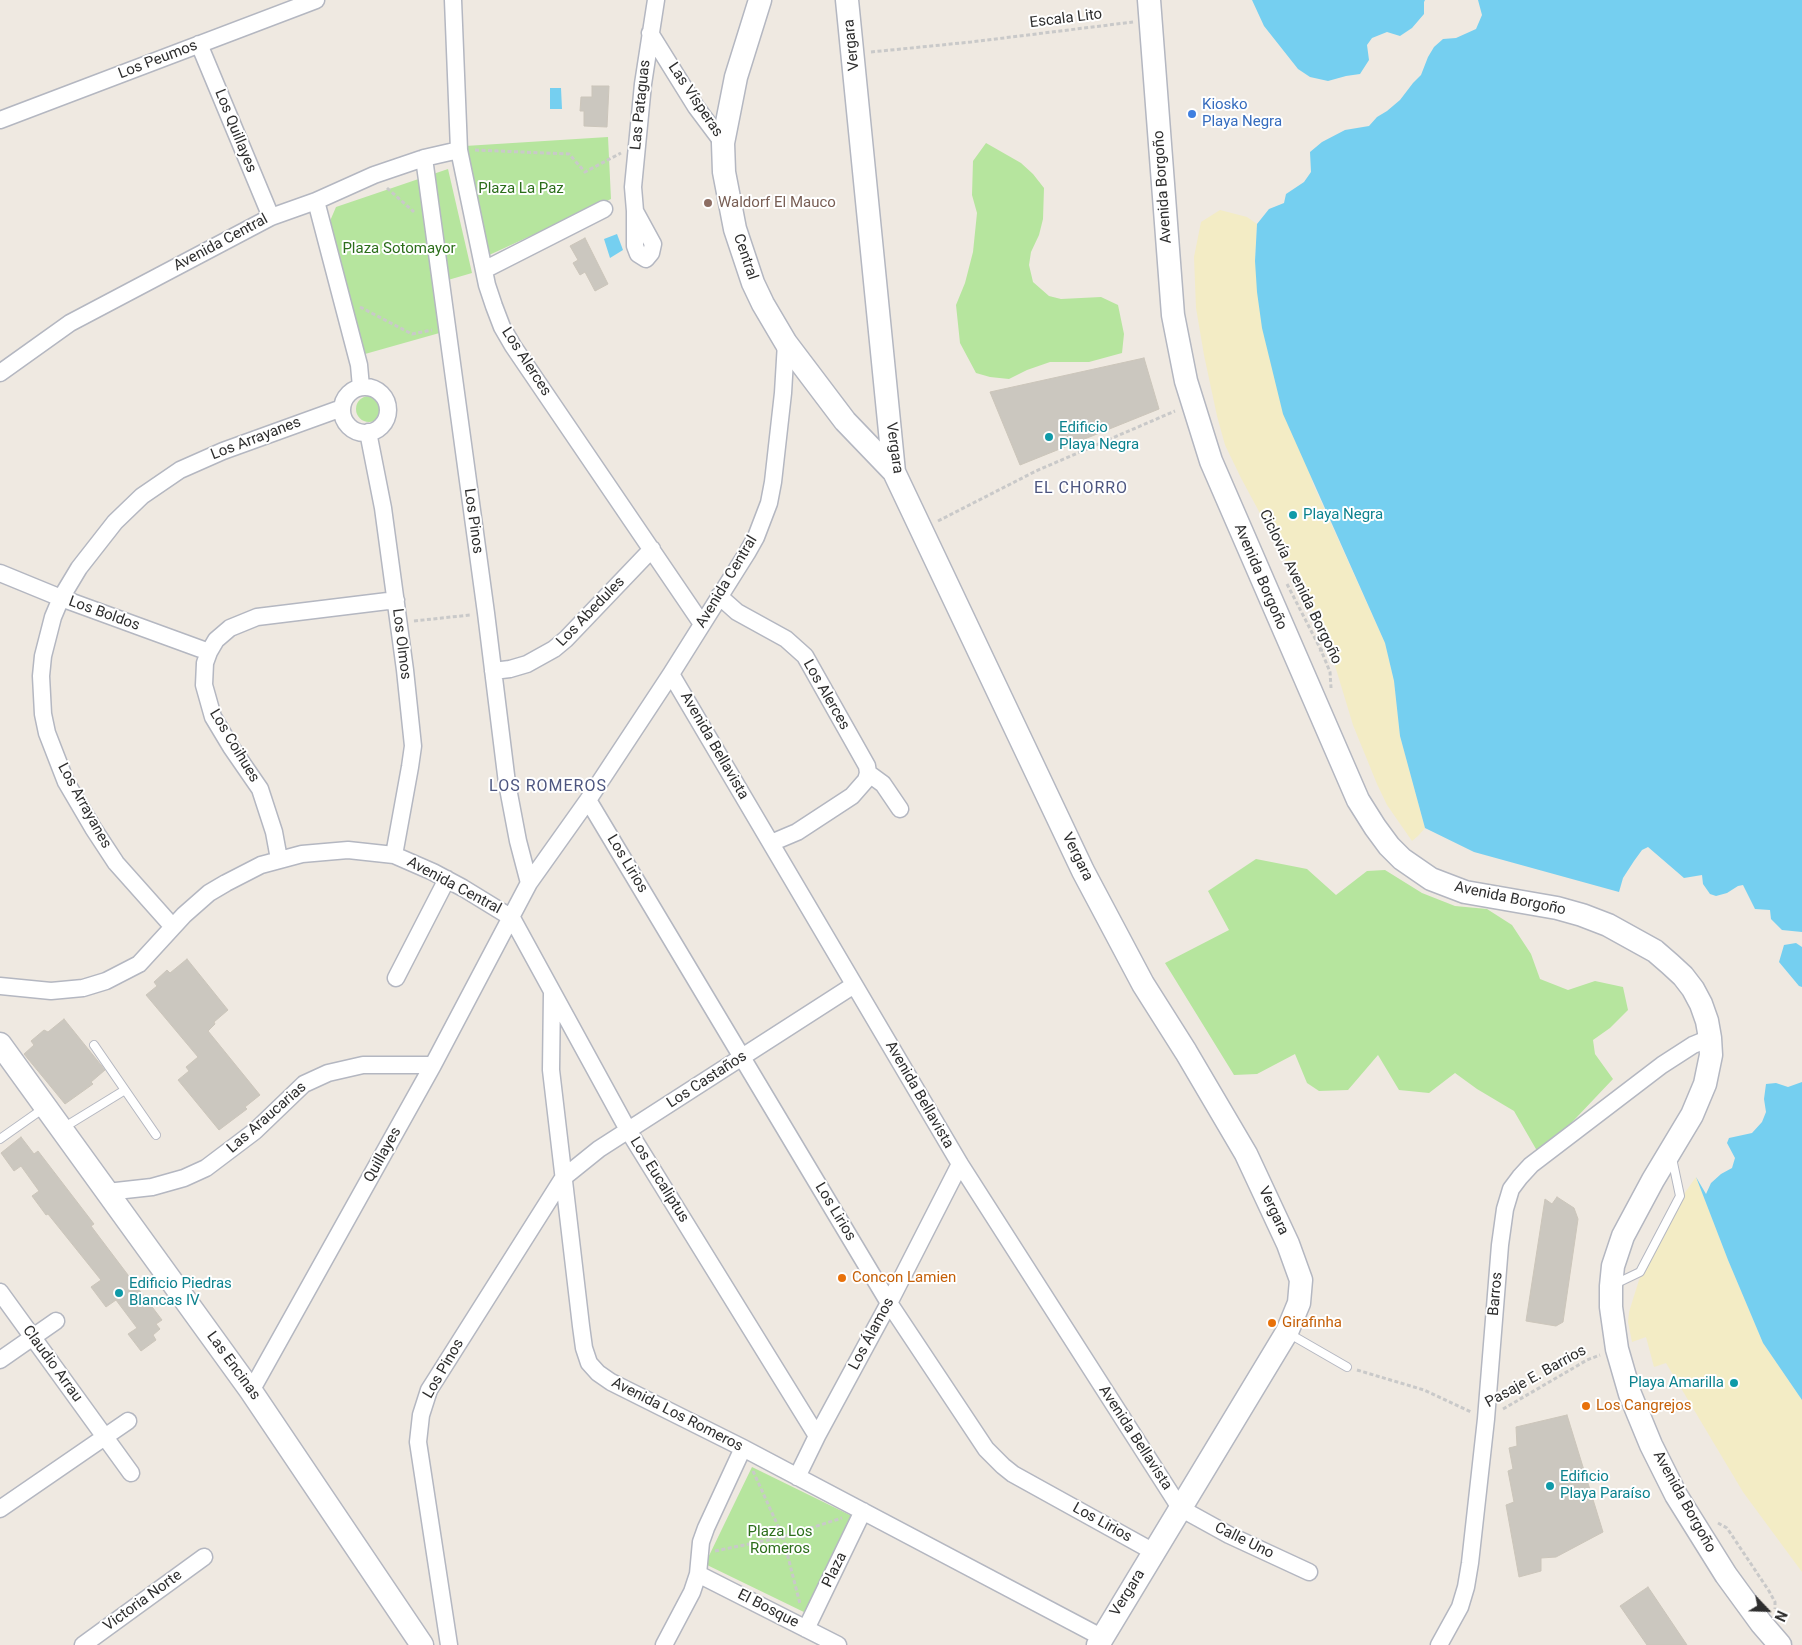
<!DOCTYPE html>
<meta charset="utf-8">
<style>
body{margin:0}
#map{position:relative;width:1802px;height:1645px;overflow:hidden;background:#efe9e1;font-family:Roboto,sans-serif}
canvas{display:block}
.north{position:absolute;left:1742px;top:1585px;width:50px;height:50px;-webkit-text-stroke:4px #fff;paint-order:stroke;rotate:114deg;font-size:14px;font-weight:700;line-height:20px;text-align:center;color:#2e2e2e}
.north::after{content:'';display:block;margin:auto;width:18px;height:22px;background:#2e2e2e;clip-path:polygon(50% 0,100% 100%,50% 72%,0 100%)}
</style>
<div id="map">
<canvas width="1802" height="1645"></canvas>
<div class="north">N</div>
</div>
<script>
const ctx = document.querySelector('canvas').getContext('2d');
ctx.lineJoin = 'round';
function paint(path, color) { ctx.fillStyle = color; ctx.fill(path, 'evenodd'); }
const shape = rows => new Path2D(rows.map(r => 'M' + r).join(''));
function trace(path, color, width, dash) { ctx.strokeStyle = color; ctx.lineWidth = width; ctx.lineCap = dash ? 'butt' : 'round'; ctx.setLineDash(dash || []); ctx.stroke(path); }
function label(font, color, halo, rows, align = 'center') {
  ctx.font = font + ' Roboto,sans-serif'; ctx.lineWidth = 4; ctx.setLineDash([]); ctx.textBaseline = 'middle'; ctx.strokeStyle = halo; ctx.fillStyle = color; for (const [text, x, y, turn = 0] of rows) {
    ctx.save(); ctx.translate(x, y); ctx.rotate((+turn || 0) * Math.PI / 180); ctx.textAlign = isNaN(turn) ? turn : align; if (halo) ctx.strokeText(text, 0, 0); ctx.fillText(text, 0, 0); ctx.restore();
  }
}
const green = shape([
 [608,137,611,199,487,256,465,146],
 [986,143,1021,163,1033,174,1044,188,1043,219,1039,235,1031,252,1029,265,1033,282,1049,296,1061,299,1101,297,1118,305,1124,334,1122,353,1089,362,1050,362,1027,370,1009,379,990,377,976,373,960,343,956,305,965,283,973,252,977,213,972,195,973,161],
 [448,169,472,273,448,280,443,332,365,354,330,221,336,207],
 '356 409a13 13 0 1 1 26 0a13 13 0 1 1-26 0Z',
 [1256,859,1307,869,1336,895,1367,871,1385,870,1422,893,1455,906,1487,909,1512,925,1531,954,1540,979,1568,990,1595,981,1623,987,1628,1010,1610,1028,1593,1040,1595,1054,1613,1079,1540,1156,1514,1111,1477,1089,1455,1073,1429,1093,1399,1090,1378,1055,1348,1090,1319,1091,1307,1083,1295,1054,1257,1074,1234,1075,1165,963,1229,930,1208,891],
 [752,1467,854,1517,808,1614,705,1564]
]);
const sand = shape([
 [1220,210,1247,217,1257,224,1255,261,1313,484,1385,643,1394,681,1400,736,1425,828,1418,836,1412,841,1387,805,1377,784,1353,725,1326,636,1241,478,1225,445,1217,416,1204,355,1196,308,1194,257,1201,222],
 [1696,1177,1728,1260,1763,1343,1802,1400,1802,1572,1743,1492,1666,1363,1654,1367,1646,1337,1632,1342,1628,1322,1629,1312,1639,1280,1653,1247,1679,1201]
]);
const water = shape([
 [1252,0,1425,0,1424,2,1424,14,1412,28,1400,36,1387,32,1372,38,1367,45,1369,60,1360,74,1346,76,1328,81,1310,77,1298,69,1264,26],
 [1478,0,1802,0,1802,932,1782,930,1771,919,1770,910,1755,909,1743,885,1738,886,1727,893,1716,896,1710,894,1703,884,1702,875,1684,878,1648,847,1642,850,1634,861,1623,878,1619,892,1474,852,1425,828,1400,736,1394,681,1385,643,1283,414,1262,328,1257,292,1255,261,1257,224,1269,209,1284,203,1286,194,1304,182,1311,172,1310,152,1322,142,1345,130,1369,126,1377,117,1387,111,1400,100,1413,83,1421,75,1428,57,1434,47,1443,39,1456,38,1476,29,1482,15],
 [550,88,561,88,562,109,550,109],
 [617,234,623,250,610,258,604,239],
 [1796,943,1802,947,1802,987,1799,986,1779,962,1784,945],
 [1802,1082,1802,1400,1763,1343,1728,1260,1696,1177,1706,1194,1711,1183,1721,1174,1732,1168,1735,1158,1727,1143,1729,1138,1752,1133,1762,1122,1766,1112,1764,1099,1766,1084,1776,1083,1788,1087]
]);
const building = shape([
 [592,86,609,86,607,127,584,126,584,111,580,111,581,97,592,97,592,86],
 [585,238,608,284,595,291,585,272,580,275,573,263,578,260,570,246,585,238],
 [1144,358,1159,409,1020,465,990,392,1144,358],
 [187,959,228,1010,214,1022,215,1024,208,1031,260,1095,245,1107,247,1109,219,1130,178,1080,189,1071,186,1067,198,1057,146,995,157,986,154,982,167,970,170,973,187,959],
 [64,1019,105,1070,91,1082,93,1084,65,1104,24,1054,34,1045,31,1041,44,1030,48,1032,64,1019],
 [21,1137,34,1154,38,1151,94,1224,91,1226,162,1320,156,1324,160,1329,153,1335,156,1340,141,1351,128,1334,137,1328,116,1300,106,1307,91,1287,101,1280,48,1214,46,1215,32,1196,39,1191,21,1166,14,1171,1,1153,21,1137],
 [1557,1197,1574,1208,1578,1219,1563,1322,1556,1326,1526,1321,1545,1199,1552,1204,1557,1197],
 [1567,1415,1603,1532,1556,1557,1541,1558,1541,1571,1519,1577,1506,1505,1514,1502,1508,1471,1513,1469,1509,1448,1517,1446,1516,1427,1567,1415],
 [1648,1587,1687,1645,1647,1645,1620,1606,1648,1587]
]);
const path = shape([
 [871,52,971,42,1133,22],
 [475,150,569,154,585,172,621,153],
 [387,188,414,212],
 [360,307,412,334,432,330],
 [938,521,1036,471,1175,411],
 [1287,584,1321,650,1330,672,1331,688],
 [414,621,470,615],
 [1319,650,1331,651],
 [1357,1370,1424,1390,1471,1412],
 [1503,1409,1587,1360,1600,1355],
 [753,1471,783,1537,800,1604],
 [1718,1523,1727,1528,1769,1591,1775,1602,1775,1609],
 [715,1551,783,1537,842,1518]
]);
const lane = shape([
 [94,1045,156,1135],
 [63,1128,125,1090],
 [0,1139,44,1108],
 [1615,1284,1640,1272,1680,1196,1672,1158],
 [1288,1333,1347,1367]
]);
const street = shape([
 [453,0,459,150,487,285,494,306,502,327,513,346,702,624],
 [650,33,696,107,723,143],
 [199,44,271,217],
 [0,120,316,0],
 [424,158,486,613,507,783,518,841,529,883],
 [316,201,359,365,361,387],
 [635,211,633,187,643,84,656,0],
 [635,211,653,244,651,253,646,259,638,254,635,246,635,211],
 [484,270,604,209],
 [0,373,70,323,271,217,316,201,374,175,424,158,459,150],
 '342 410a23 23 0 1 1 46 0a23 23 0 1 1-46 0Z',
 [368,432,383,508,405,670,413,746,410,767,394,855],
 [0,573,61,598,209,652],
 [719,596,737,612,786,639,805,656,867,766,868,773,866,780,852,796,797,832,771,843],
 [493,671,510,669,527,664,554,649,566,639,652,549],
 [671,674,960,1164,1180,1508,1229,1535,1309,1572],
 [868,773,883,784,900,809],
 [588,800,889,1303,986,1449,1003,1466,1013,1474,1154,1552],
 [279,859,274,832,260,789,231,747,213,717,204,685,205,663,209,652,216,640,230,628,257,617,396,600],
 [173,927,116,863,93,828,66,782,47,733,43,714,41,676,43,656,53,617,61,598,79,568,115,522,142,496,180,470,223,451,342,408],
 [396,978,447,879],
 [0,986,51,991,83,988,106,981,139,964,184,915,209,893,226,883,261,865,302,854,348,850,394,855,433,872,463,888,512,918,628,1130,817,1436],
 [552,993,551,1070,581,1326,584,1348,589,1363,598,1373,611,1382,743,1448,1101,1637],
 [107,1192,152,1187,184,1178,206,1168,255,1131,304,1084,328,1073,363,1065,433,1065],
 [0,1292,131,1473],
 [0,1360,56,1321],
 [251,1391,433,1065,529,883,588,800,671,674,747,553,756,537,769,503,773,482,783,393,786,343],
 [797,1477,817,1436,889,1303,960,1164],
 [0,1509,128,1421],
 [698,1574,838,1645],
 [806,1629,863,1511],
 [83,1645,204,1557],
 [449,1645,418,1442,421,1415,429,1390,436,1379,563,1178,599,1149,854,985],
 [664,1645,692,1592,698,1574,701,1542,706,1528,743,1448],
 [1439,1645,1460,1607,1466,1587,1470,1563,1486,1419,1500,1245,1505,1209,1511,1189,1520,1177,1531,1165,1662,1065,1693,1045,1710,1038]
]);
const secondary = shape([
 [760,0,736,77,723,143,724,172,735,229,753,283,763,304,786,343,845,421,894,472],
 [847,0,894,472,1083,871,1143,984,1186,1052,1246,1154,1288,1244,1301,1280,1299,1303,1287,1332,1098,1645],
 [1149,0,1173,315,1186,381,1211,461,1358,800,1375,827,1389,846,1402,859,1431,879,1465,892,1557,908,1582,915,1608,925,1655,951,1670,964,1683,976,1693,989,1701,1004,1707,1021,1710,1038,1711,1055,1705,1084,1692,1115,1653,1180,1623,1236,1613,1266,1611,1286,1611,1307,1617,1349,1630,1394,1651,1445,1676,1495,1726,1575,1761,1623,1780,1645],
 [0,1044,251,1391,422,1645]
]);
const markers = [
 [1192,114,5,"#3f7fe0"],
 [708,203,5,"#8d6e63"],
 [1049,437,5,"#0f9aa8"],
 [1293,515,5,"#0f9aa8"],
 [842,1278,5,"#e8710a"],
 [119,1293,5,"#0f9aa8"],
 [1272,1323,5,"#e8710a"],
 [1734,1383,5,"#0f9aa8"],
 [1586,1406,5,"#e8710a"],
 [1550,1486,5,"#0f9aa8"]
];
const streetNames = [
 ["Escala Lito",1066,19,-7],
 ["Vergara",852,45,-96],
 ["Los Peumos",158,60,-21],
 ["Las Vísperas",695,100,56],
 ["Las Pataguas",641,105,-84],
 ["Los Quillayes",235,131,68],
 ["Avenida Borgoño",1163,187,-94],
 ["Avenida Central",221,243,-28],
 ["Central",745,257,71],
 ["Los Alerces",526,362,57],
 ["Los Arrayanes",256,439,-21],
 ["Vergara",894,448,82],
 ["Los Pinos",473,521,82],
 ["Avenida Borgoño",1260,577,67],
 ["Avenida Central",727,582,-59],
 ["Ciclovía Avenida Borgoño",1300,587,64],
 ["Los Abedules",591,612,-46],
 ["Los Boldos",104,614,20],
 ["Los Olmos",401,644,83],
 ["Los Alerces",826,695,60],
 ["Los Coihues",234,746,59],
 ["Avenida Bellavista",714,746,60],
 ["Los Arrayanes",84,806,61],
 ["Vergara",1077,857,64],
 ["Los Lirios",627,864,59],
 ["Avenida Central",454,886,28],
 ["Avenida Borgoño",1510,899,12],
 ["Los Castaños",707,1080,-33],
 ["Avenida Bellavista",919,1095,60],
 ["Las Araucarias",267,1118,-41],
 ["Quillayes",383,1155,-61],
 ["Los Eucaliptus",659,1180,58],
 ["Vergara",1273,1211,65],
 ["Los Lirios",835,1212,59],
 ["Barros",1496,1294,-85],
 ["Los Álamos",872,1334,-62],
 ["Claudio Arrau",52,1364,54],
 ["Las Encinas",233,1366,54],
 ["Los Pinos",444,1369,-60],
 ["Pasaje E. Barrios",1536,1377,-29],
 ["Avenida Los Romeros",677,1415,27],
 ["Avenida Bellavista",1135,1438,57],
 ["Avenida Borgoño",1684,1502,61],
 ["Los Lirios",1102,1523,29],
 ["Calle Uno",1244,1541,26],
 ["Plaza",835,1570,-64],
 ["Vergara",1128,1593,-58],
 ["Victoria Norte",143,1601,-36],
 ["El Bosque",768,1609,27]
];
const shopNames = [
 ["Kiosko",1202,105],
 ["Playa Negra",1202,122]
];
const parkNames = [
 ["Plaza La Paz",521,189],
 ["Plaza Sotomayor",399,249],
 ["Plaza Los",780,1532],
 ["Romeros",780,1549]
];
const educationNames = [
 ["Waldorf El Mauco",718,203]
];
const cultureNames = [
 ["Edificio",1059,428],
 ["Playa Negra",1059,445],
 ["Playa Negra",1303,515],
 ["Edificio Piedras",129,1284],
 ["Blancas IV",129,1301],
 ["Playa Amarilla",1724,1383,"right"],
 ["Edificio",1560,1477],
 ["Playa Paraíso",1560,1494]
];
const foodNames = [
 ["Concon Lamien",852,1278],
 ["Girafinha",1282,1323],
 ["Los Cangrejos",1596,1406]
];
const neighbourhoodNames = [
 ["EL CHORRO",1081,489],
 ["LOS ROMEROS",548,787]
];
paint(green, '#b6e59e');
paint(sand, '#f3ecc5');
paint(water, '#75cff0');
paint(building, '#cbc7bf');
trace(building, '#cbc5ba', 1);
trace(lane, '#b4b7c1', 10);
trace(street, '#b4b7c1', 19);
trace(secondary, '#b4b7c1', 25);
trace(path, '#c9c9c9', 3, [4, 2.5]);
trace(lane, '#fff', 8);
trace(street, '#fff', 16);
trace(secondary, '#fff', 22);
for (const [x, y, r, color] of markers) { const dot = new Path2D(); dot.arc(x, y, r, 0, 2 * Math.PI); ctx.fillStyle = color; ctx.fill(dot); trace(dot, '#fff', 2); }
label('15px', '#2e2e2e', '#fff', streetNames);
label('15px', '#366cbe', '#fff', shopNames, 'left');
label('15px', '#2c6e1b', '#fff', parkNames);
label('15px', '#785e54', '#fff', educationNames, 'left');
label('15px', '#0d838f', '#fff', cultureNames, 'left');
label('15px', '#c56008', '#fff', foodNames, 'left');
ctx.letterSpacing = '1px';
label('16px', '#4d5680', '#fff', neighbourhoodNames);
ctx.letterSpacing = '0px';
</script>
